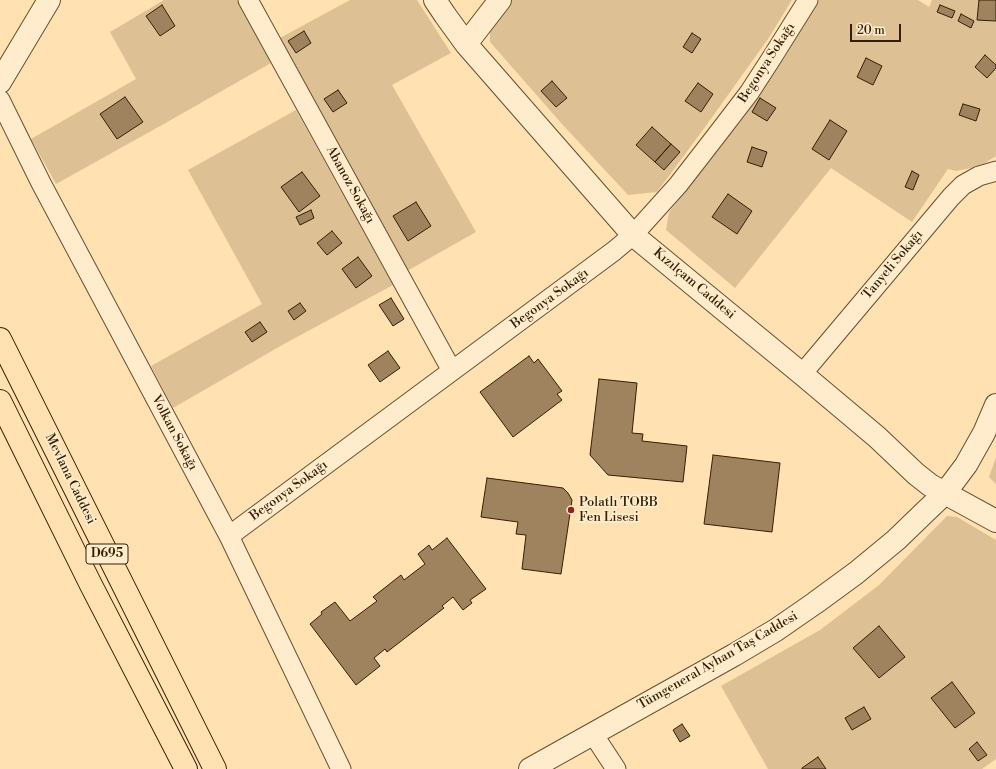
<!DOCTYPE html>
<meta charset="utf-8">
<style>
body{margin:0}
#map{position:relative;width:996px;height:769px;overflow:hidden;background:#ffe1b2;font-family:"Libre Bodoni",serif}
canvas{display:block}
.scale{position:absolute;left:850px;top:24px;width:51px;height:18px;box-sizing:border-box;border:2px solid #351e03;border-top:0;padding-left:5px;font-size:12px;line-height:14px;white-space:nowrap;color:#351e03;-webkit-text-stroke:3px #ffeccd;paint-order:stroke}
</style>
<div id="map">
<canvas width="996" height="769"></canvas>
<div class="scale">20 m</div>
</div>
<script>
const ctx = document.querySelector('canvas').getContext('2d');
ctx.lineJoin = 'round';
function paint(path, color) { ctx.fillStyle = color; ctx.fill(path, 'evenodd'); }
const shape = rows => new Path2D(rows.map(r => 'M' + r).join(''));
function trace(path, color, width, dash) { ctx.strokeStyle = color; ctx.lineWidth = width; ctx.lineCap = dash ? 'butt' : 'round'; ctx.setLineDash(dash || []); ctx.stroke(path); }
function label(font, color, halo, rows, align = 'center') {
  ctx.font = font + ' "Libre Bodoni",serif'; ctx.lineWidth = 3.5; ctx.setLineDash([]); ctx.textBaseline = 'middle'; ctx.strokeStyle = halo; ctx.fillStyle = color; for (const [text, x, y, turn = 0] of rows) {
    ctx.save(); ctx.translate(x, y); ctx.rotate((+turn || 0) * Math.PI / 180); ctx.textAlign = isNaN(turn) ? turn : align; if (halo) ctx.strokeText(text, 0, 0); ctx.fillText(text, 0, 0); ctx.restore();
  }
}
const green = shape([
 [164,0,237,0,271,63,162,125,56,184,31,139,136,79,110,32],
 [350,0,417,0,451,53,392,85,476,232,407,271,278,39],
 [511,0,792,0,768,39,700,134,657,192,628,195,562,124,490,42,490,28],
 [819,0,918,0,929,7,932,0,996,0,996,156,985,163,971,168,956,171,948,169,912,222,831,168,735,288,666,230,669,212,748,112,786,55],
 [296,110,393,285,284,344,173,408,151,366,262,304,188,170],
 [996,457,996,484,989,477],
 [947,516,957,517,996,540,996,759,982,769,768,769,721,686,820,630,879,585]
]);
const building = shape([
 [979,0,996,0,996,21,977,20,979,0],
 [162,5,175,26,160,36,146,16,162,5],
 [940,5,955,11,952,18,937,12,940,5],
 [961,14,974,21,971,28,958,21,961,14],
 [304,31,311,43,296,53,288,41,304,31],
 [692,33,701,39,692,53,683,47,692,33],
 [985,55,996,65,996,68,987,78,975,67,985,55],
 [866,58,882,66,873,85,857,77,866,58],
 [552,81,567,98,556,107,541,91,552,81],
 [698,83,713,94,701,112,685,101,698,83],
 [338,90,347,103,333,112,324,99,338,90],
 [125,97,143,122,117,139,100,114,125,97],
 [760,98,776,108,767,121,752,112,760,98],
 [963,104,980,109,976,121,959,115,963,104],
 [830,120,847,131,829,160,812,149,830,120],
 [652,127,671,144,655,162,636,145,652,127],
 [671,144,680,152,664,170,655,162,671,144],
 [752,147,767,152,762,167,747,162,752,147],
 [912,171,919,175,913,190,905,187,912,171],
 [302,172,320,196,299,212,281,187,302,172],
 [728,194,752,211,737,234,712,217,728,194],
 [416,202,431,226,408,241,393,216,416,202],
 [311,210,314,218,300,225,296,217,311,210],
 [332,231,342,243,327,255,317,243,332,231],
 [358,257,372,276,356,288,342,269,358,257],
 [391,298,404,319,393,326,379,305,391,298],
 [300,303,306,311,294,320,288,311,300,303],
 [260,322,267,332,252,342,245,332,260,322],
 [388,351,400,368,380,382,368,365,388,351],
 [529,356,534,363,538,359,562,391,557,394,562,400,513,437,480,392,529,356],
 [599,379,637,383,632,433,643,434,642,441,687,446,683,482,608,475,590,455,599,379],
 [713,455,780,463,772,532,704,524,713,455],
 [487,478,563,488,568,493,572,500,561,574,522,569,526,535,516,534,518,522,481,517,487,478],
 [447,538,486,589,470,600,472,603,463,610,453,597,442,606,444,608,387,652,385,649,374,658,380,666,356,685,310,624,322,614,321,612,335,602,350,621,377,601,373,597,401,575,404,580,425,564,418,554,429,545,432,550,447,538],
 [879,626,905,657,879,678,853,648,879,626],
 [952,682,975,713,955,728,931,698,952,682],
 [864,707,871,719,852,730,845,718,864,707],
 [682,724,690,736,680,742,673,730,682,724],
 [977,742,987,755,978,761,969,749,977,742],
 [818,757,826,769,802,769,802,768,818,757]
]);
const minor = shape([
 [248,0,452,371],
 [0,100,41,183,229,536,341,769],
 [802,374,951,197,963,185,979,176,996,171],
 [229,536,614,251,633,235,678,185,716,136,749,93,771,59,808,0],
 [593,734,616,769]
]);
const tertiary = shape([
 [435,0,445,15,466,44,633,235,802,374,877,437,916,474,930,485,996,521],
 [466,44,500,0],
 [0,82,49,0],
 [530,769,734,655,776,630,815,603,856,573,896,540,925,512,945,493,966,465,984,433,996,405]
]);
const primary = shape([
 [0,339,215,769],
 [0,401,91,585,186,769]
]);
const markers = [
 [571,510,4,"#8f2418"]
];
const shields = [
 [107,554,42]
];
const shieldNames = [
 ["D695",107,554]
];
const streetNames = [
 ["Begonya Sokağı",767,63,-57],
 ["Abanoz Sokağı",350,185,61],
 ["Tanyeli Sokağı",893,265,-50],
 ["Kızılçam Caddesi",694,284,40],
 ["Begonya Sokağı",550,299,-36],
 ["Volkan Sokağı",174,433,62],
 ["Mevlana Caddesi",70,479,64],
 ["Begonya Sokağı",289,491,-36],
 ["Tümgeneral Ayhan Taş Caddesi",718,661,-30]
];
const poiNames = [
 ["Polatlı TOBB",579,503],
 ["Fen Lisesi",579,518]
];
paint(green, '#ddc094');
paint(building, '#9e835e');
trace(building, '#351e03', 1);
trace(minor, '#684f2f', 21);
trace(tertiary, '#684f2f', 24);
trace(primary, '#351e03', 24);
trace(minor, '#ffeccd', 19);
trace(tertiary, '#ffeccd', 22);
trace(primary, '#ffe1b2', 22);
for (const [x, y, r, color] of markers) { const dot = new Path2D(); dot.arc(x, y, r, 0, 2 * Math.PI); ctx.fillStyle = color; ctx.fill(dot); trace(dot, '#ffeccd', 1.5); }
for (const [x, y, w] of shields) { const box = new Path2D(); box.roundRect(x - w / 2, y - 10, w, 20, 3); ctx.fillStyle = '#ffeccd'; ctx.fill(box); trace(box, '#351e03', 1); }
label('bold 12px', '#351e03', null, shieldNames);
label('13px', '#351e03', '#ffeccd', streetNames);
label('13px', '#351e03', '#ffeccd', poiNames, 'left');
</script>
